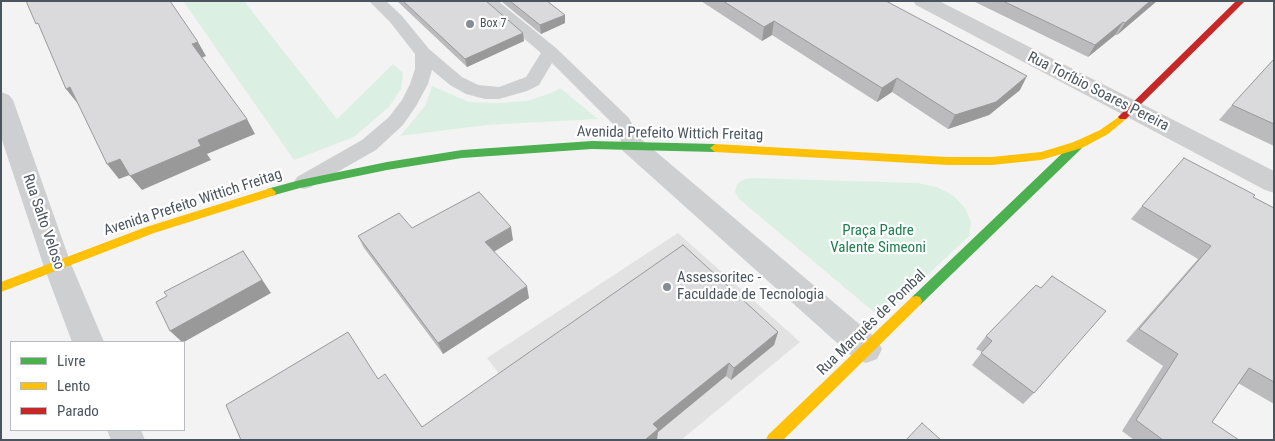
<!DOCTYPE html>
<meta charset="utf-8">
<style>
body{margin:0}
#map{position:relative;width:1275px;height:441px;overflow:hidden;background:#f4f3f3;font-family:"Roboto Condensed",sans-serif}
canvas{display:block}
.frame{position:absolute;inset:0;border:2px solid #4b555f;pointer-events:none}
.legend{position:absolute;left:10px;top:341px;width:175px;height:90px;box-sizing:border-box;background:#fff;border:1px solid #b7bbbf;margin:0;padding:6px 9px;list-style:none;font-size:15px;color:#4b555f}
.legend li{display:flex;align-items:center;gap:10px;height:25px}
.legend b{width:25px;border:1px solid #b7bbbf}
</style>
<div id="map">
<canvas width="1275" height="441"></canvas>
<div class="frame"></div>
<ul class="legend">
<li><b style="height:6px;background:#4caf50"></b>Livre</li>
<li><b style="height:6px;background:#ffc107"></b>Lento</li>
<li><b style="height:6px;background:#c62828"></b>Parado</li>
</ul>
</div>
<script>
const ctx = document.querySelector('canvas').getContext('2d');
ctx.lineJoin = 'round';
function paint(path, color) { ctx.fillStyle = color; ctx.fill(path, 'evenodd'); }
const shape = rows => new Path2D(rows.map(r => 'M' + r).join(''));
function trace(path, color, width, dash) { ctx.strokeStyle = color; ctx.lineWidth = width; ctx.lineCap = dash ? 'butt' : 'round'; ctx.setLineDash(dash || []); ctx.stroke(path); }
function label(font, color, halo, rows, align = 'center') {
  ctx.font = font + ' "Roboto Condensed",sans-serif'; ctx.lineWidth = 4.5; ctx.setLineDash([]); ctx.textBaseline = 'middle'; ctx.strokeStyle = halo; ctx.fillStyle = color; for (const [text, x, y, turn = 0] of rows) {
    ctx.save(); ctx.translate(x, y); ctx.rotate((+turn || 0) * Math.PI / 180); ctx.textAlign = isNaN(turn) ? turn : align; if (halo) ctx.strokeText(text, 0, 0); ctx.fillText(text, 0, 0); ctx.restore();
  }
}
const education = shape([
 [678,233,800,342,681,440,550,440,487,358]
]);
const green = shape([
 [183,1,244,1,337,119,393,64,403,73,401,89,389,107,354,137,294,160],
 [432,86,469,102,496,103,527,101,551,93,560,88,598,119,486,125,400,136,425,106],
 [753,178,918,183,937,187,954,196,965,208,971,222,969,236,881,318,739,199,735,192,737,184,745,179]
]);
const lane = shape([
 [369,1,386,1,402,16,429,49,462,77,478,85,499,87,526,77,541,53,480,1,498,1,556,48,629,118,642,145,639,150,632,152,625,150,614,125,552,63,539,85,527,91,499,99,485,99,466,94,450,85,432,70,428,84,416,106,403,125,376,150,311,187,304,189,297,187,294,182,297,177,362,140,389,117,402,100,410,84,415,69,415,54,390,22,369,1]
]);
const street = shape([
 [913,1,939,1,1274,171,1274,193,1265,190,916,5,913,1],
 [1,92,9,95,13,100,71,264,104,342,72,342,43,264,1,137,1,92],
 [632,136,641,139,877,339,882,349,877,359,866,363,855,359,623,151,619,145,623,139,632,136],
 [107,430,141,430,145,440,111,440,107,430]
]);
const fast = shape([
 [592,141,715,144,720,148,715,152,592,149,462,158,387,170,300,188,271,196,266,192,267,189,300,180,387,162,462,150,592,141],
 [1078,141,1083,145,1082,148,920,305,916,306,912,305,910,301,912,297,1074,142,1078,141]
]);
const slow = shape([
 [1123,114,1126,115,1128,117,1126,119,1108,134,1082,148,1041,160,992,165,947,165,715,152,710,148,715,144,947,157,992,157,1041,152,1074,142,1100,130,1123,114],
 [271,188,276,192,275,195,154,233,1,292,1,282,146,227,271,188],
 [916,296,920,297,922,301,920,305,783,440,766,440,768,435,912,297,916,296]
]);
const jam = shape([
 [1236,1,1245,1,1126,119,1120,119,1118,117,1120,115,1236,1]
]);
const wall = shape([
 [397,1,486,1,524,41,467,67],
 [501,1,547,1,565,23,541,34],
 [701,1,886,1,1020,90,989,115,948,129,892,92,877,102,772,35,762,41],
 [973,1,1157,1,1117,35,1115,35,1088,57],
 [1274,59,1274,146,1219,120,1232,105],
 [1253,197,1274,208,1274,404,1238,383,1212,422,1239,440,1134,440,1122,431,1163,366,1126,341,1198,259,1131,219,1142,206],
 [412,228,513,240,494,252,529,298,443,354,364,248,358,236],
 [1036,285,1034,393,1023,404,972,365,982,352,976,349,986,336],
 [778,332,774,345,731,380,726,376,658,432,241,440,378,379,422,427]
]);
const shadedWall = shape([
 [1150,1,1157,1,1117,35,1125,23],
 [565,15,565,23,541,34,540,25],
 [774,21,772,35,762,41,764,27],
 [1123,22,1115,35,1088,57,1095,45],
 [523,33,524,41,467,67,465,59],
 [198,42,206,56,201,58,192,44],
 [1027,76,1020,90,989,115,948,129,955,115],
 [897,78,892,92,877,102,882,88],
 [70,87,78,104,66,89],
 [247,119,255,134,207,154,211,160,142,190,130,176,198,140],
 [120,159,132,174,119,179,107,164],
 [511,227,513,240,488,255,485,242],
 [243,251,271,293,184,342,182,342,170,331],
 [527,286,529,298,443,354,438,343],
 [778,332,774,345,731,380,734,368],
 [729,363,726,376,658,432,657,440,645,440,653,424]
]);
const building = shape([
 [26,1,170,1,198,42,192,44,247,119,198,140,201,146,130,176,120,159,107,164,70,87,66,89,38,23,36,24,26,1],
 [403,1,486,1,523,33,465,59,403,1],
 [510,1,547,1,565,15,540,25,510,1],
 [723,1,886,1,1027,76,996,102,955,115,897,78,882,88,774,21,764,27,723,1],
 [1003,1,1150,1,1125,23,1123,22,1095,45,1003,1],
 [1274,59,1274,124,1232,105,1274,59],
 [1184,158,1255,195,1253,197,1274,208,1274,382,1249,368,1212,422,1239,440,1163,440,1136,420,1178,354,1139,329,1211,246,1142,206,1184,158],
 [479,192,511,227,485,242,527,286,438,343,358,236,399,213,412,228,479,192],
 [683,245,778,332,734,368,729,363,653,424,658,429,645,440,241,440,226,405,348,332,378,379,385,374,422,427,683,245],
 [243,251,262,280,170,331,156,302,167,296,164,292,243,251],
 [1052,276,1106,311,1034,393,981,353,992,341,986,336,1036,285,1041,288,1052,276],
 [922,423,941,440,906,440,922,423]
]);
const markers = [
 [470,24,5,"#868c93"],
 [667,287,5,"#868c93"]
];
const farPoinames = [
 ["Box 7",480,24]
];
const streetNames = [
 ["Rua Toríbio Soares Pereira",1098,92,27],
 ["Avenida Prefeito Wittich Freitag",670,134,1],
 ["Avenida Prefeito Wittich Freitag",193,203,-18],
 ["Rua Salto Veloso",43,222,71],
 ["Rua Marquês de Pombal",872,323,-44]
];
const parkNames = [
 ["Praça Padre",878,231],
 ["Valente Simeoni",878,248]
];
const poiNames = [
 ["Assessoritec -",677,278],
 ["Faculdade de Tecnologia",677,295]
];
paint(education, '#e2e2e3');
paint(green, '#dbf0e3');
paint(lane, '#cecfd1');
paint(street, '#cecfd1');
paint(fast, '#4caf50');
paint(slow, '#ffc107');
paint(jam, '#c62828');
paint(wall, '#bbbbbd');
paint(shadedWall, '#99999a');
paint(building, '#dadadc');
trace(building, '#99999a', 1);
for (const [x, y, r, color] of markers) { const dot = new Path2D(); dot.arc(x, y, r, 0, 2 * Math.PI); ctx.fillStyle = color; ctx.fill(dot); trace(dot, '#fff', 2); }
label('12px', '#4b555f', '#fff', farPoinames, 'left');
label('15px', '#4b555f', '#fff', streetNames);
label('15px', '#1f7d50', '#fff', parkNames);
label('15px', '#4b555f', '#fff', poiNames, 'left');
</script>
